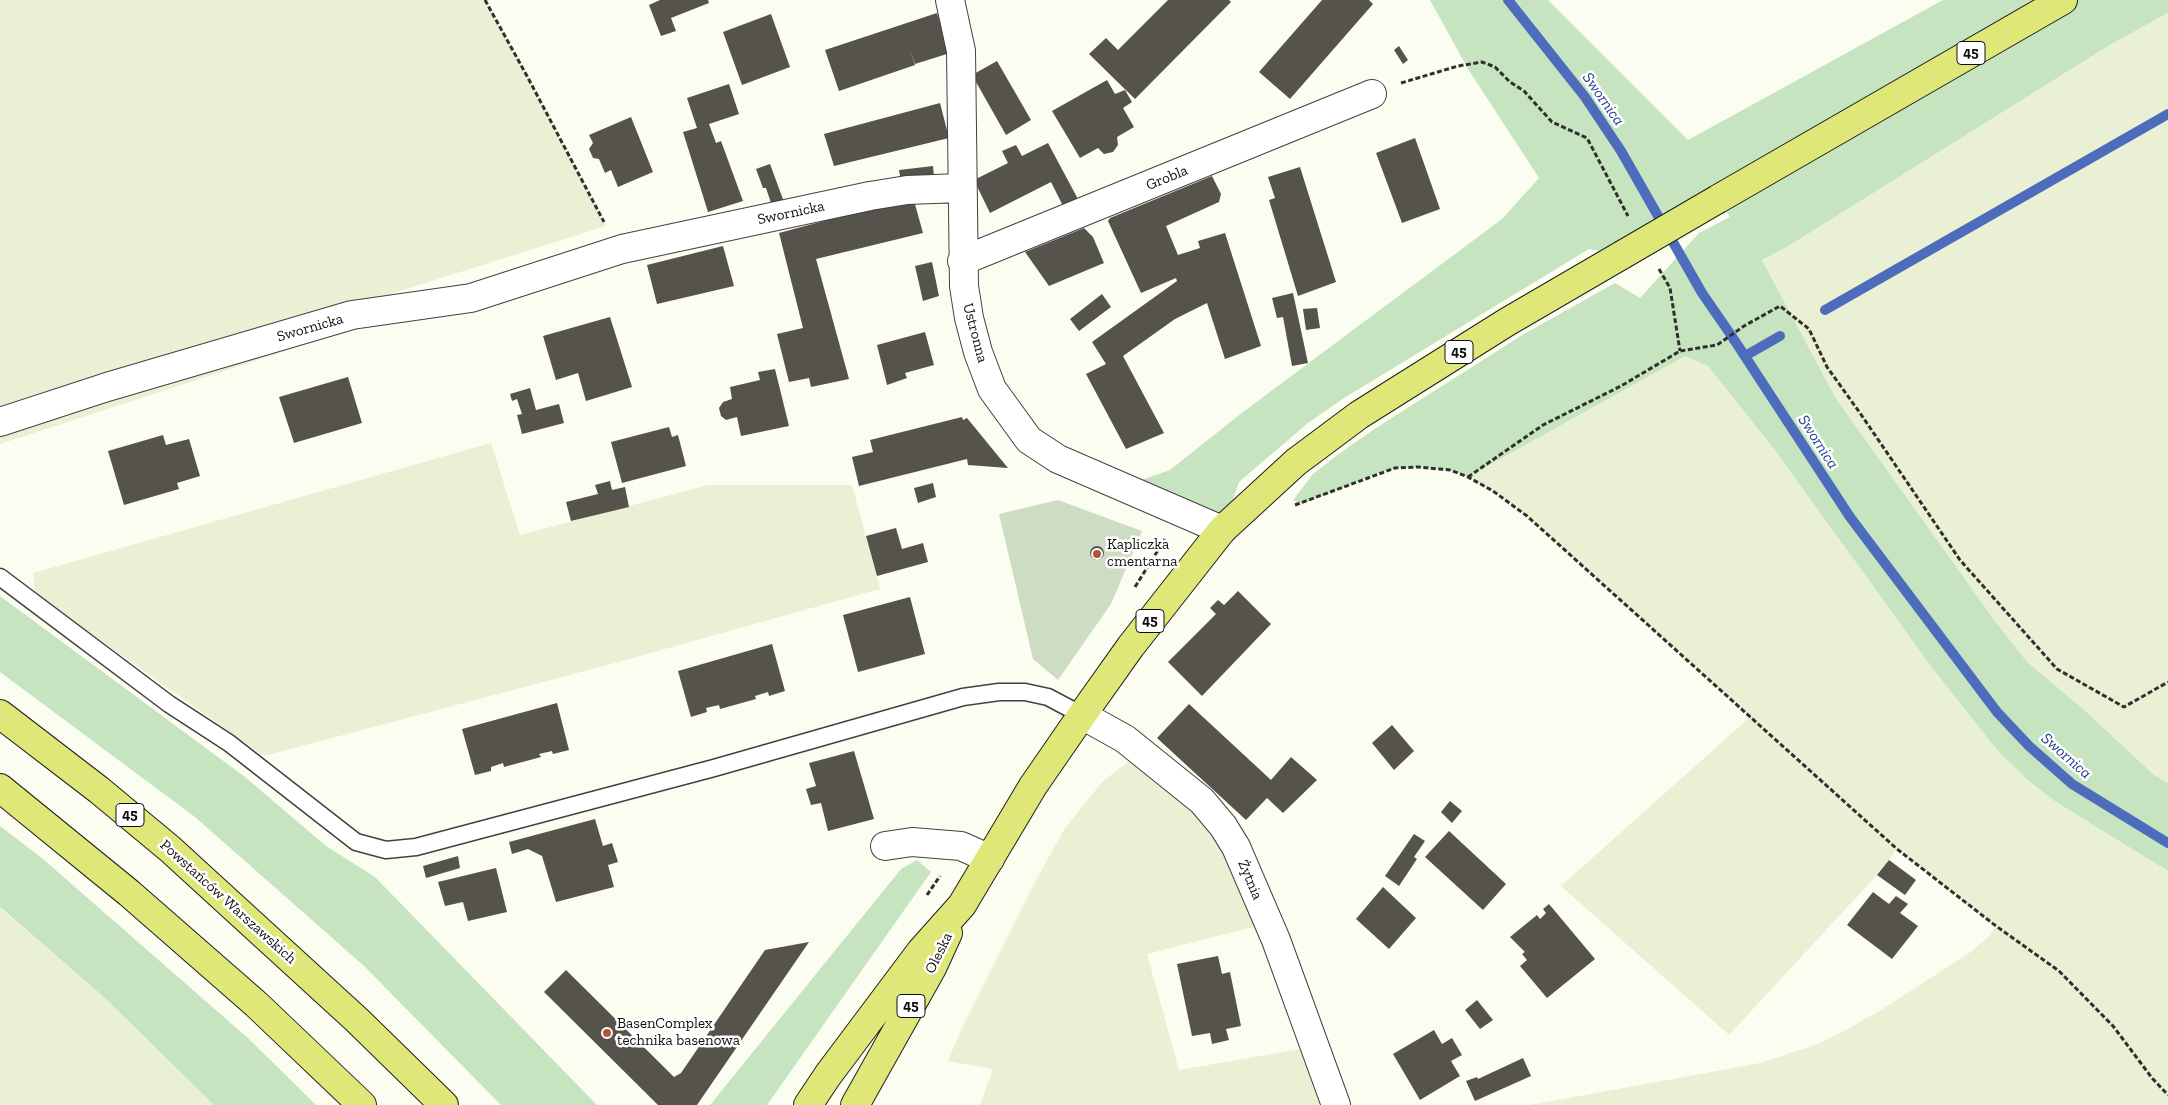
<!DOCTYPE html>
<meta charset="utf-8">
<style>
body{margin:0}
canvas{display:block;background:#fcfdf1}
</style>
<canvas width="2168" height="1105"></canvas>
<script>
const ctx = document.querySelector('canvas').getContext('2d');
ctx.lineJoin = 'round';
function paint(path, color) { ctx.fillStyle = color; ctx.fill(path, 'evenodd'); }
const shape = rows => new Path2D(rows.map(r => 'M' + r).join(''));
function trace(path, color, width, dash) { ctx.strokeStyle = color; ctx.lineWidth = width; ctx.lineCap = dash ? 'butt' : 'round'; ctx.setLineDash(dash || []); ctx.stroke(path); }
function label(font, color, halo, rows, align = 'center') {
  ctx.font = font + ' "Zilla Slab",serif'; ctx.lineWidth = 5; ctx.setLineDash([]); ctx.textBaseline = 'middle'; ctx.strokeStyle = halo; ctx.fillStyle = color; for (const [text, x, y, turn = 0] of rows) {
    ctx.save(); ctx.translate(x, y); ctx.rotate((+turn || 0) * Math.PI / 180); ctx.textAlign = isNaN(turn) ? turn : align; if (halo) ctx.strokeText(text, 0, 0); ctx.fillText(text, 0, 0); ctx.restore();
  }
}
const farmland = shape([
 [0,0,485,0,527,76,606,226,362,303,341,333,0,444],
 [2168,13,2168,783,2154,775,2081,707,2027,662,1995,621,1835,397,1762,260,1792,244,2108,46],
 [1685,356,1708,366,1774,449,1933,669,1997,750,2029,781,2056,802,2168,871,2168,1105,1530,1105,1760,1063,1818,1044,1846,1030,1886,1007,1972,951,1990,935,1995,927,1897,849,1877,875,1729,1035,1561,886,1750,717,1527,516,1493,491,1468,477],
 [491,443,520,535,708,485,852,485,880,589,611,664,264,756,35,594,33,573],
 [1140,752,1202,801,1269,923,1147,954,1179,1070,1301,1049,1336,1105,980,1105,993,1069,948,1061,960,1032,1035,882,1065,828,1102,782],
 [0,908,105,998,214,1105,0,1105]
]);
const green = shape([
 [1430,0,1548,0,1688,140,1943,0,2168,0,2168,13,2108,46,1792,244,1762,260,1835,397,1995,621,2027,662,2081,707,2154,775,2168,783,2168,871,2056,802,2029,781,1997,750,1933,669,1774,449,1708,366,1685,356,1468,477,1450,470,1418,467,1395,468,1371,476,1302,504,1293,500,1313,474,1340,453,1376,428,1524,334,1615,283,1640,298,1699,233,1730,217,1718,199,1622,255,1589,249,1344,398,1308,423,1239,482,1222,530,1121,487,1170,470,1243,412,1502,219,1539,178,1468,69],
 [0,596,245,777,326,846,375,877,597,1105,501,1105,364,966,195,817,0,672],
 [0,826,43,859,249,1039,316,1105,214,1105,105,998,0,907],
 [917,860,931,872,767,1105,710,1105,901,869]
]);
const cemetery = shape([
 [1058,500,1142,531,1111,604,1058,680,1033,659,999,514]
]);
const stream = shape([
 [1508,0,1585,97,1621,151,1702,293,1731,335,1850,517,1997,712,2029,746,2072,784,2168,843],
 [1825,310,2168,114],
 [1745,356,1780,336]
]);
const building = shape([
 [660,0,708,0,709,3,671,18,676,31,661,36,649,5],
 [1168,0,1229,0,1231,2,1135,99,1089,54,1106,38,1118,50],
 [1322,0,1369,0,1373,4,1290,99,1259,72],
 [937,13,950,53,915,64,910,50,915,65,839,91,825,50],
 [771,14,790,67,742,85,723,32],
 [1399,46,1408,60,1403,64,1394,50],
 [997,61,1031,120,1006,135,972,75],
 [1107,80,1115,94,1125,90,1132,102,1123,108,1134,127,1117,137,1118,145,1113,152,1104,154,1098,148,1080,158,1052,111],
 [729,84,739,114,709,124,716,143,721,141,743,201,708,212,683,132,697,128,687,98],
 [940,103,949,138,834,166,824,134],
 [631,117,653,172,618,187,611,170,605,173,599,159,593,158,589,149,593,143,589,135],
 [1415,138,1440,209,1402,223,1376,153],
 [1048,143,1079,201,1064,208,1051,182,990,213,974,180,1008,163,1002,151,1016,145,1022,156],
 [770,164,784,202,772,206,766,188,763,188,756,169],
 [933,166,934,177,901,183,899,170],
 [1300,167,1336,282,1298,296,1269,200,1275,198,1268,177],
 [1212,176,1221,194,1219,202,1166,226,1178,255,1200,248,1198,241,1225,233,1261,346,1225,359,1207,303,1175,319,1123,356,1164,433,1126,449,1086,374,1106,364,1092,342,1177,281,1176,278,1141,293,1108,221,1110,218],
 [913,197,923,233,816,259,849,379,811,387,809,378,789,382,777,334,803,328,779,233],
 [1084,228,1093,237,1104,263,1049,286,1025,252],
 [723,246,734,286,657,304,647,265],
 [932,262,939,296,923,301,915,266],
 [1293,293,1308,363,1292,366,1283,317,1277,318,1272,298],
 [1102,294,1111,307,1079,331,1070,319],
 [1317,308,1320,328,1306,330,1303,309],
 [610,317,632,387,586,401,578,373,556,380,543,336],
 [925,332,934,365,905,373,907,378,887,385,877,345],
 [775,369,789,426,741,436,737,417,726,420,721,416,719,408,723,402,732,399,730,387,760,380,758,372],
 [348,377,362,423,294,443,279,397],
 [530,388,536,410,559,404,564,423,522,434,517,415,522,414,517,399,512,401,510,394],
 [962,417,963,420,967,418,1008,468,968,465,967,459,859,486,852,457,873,452,870,440],
 [669,427,672,437,678,435,686,466,622,483,611,442],
 [163,435,166,445,189,439,200,476,177,483,179,489,124,505,108,451],
 [610,481,612,490,625,487,629,507,571,521,566,502,598,494,595,485],
 [933,483,936,497,918,503,914,488],
 [896,528,902,549,923,543,928,562,877,576,866,536],
 '1090 553a7 7 0 1 1 14 0a7 7 0 1 1-14 0Z',
 [1238,591,1271,624,1202,696,1168,662,1216,614,1210,608,1218,600,1224,605],
 [910,597,925,654,858,672,843,615],
 [772,644,785,691,769,696,768,692,755,696,756,699,720,709,719,705,706,708,707,712,691,717,678,671],
 [557,703,569,750,553,754,552,751,539,754,541,757,504,767,503,763,491,767,491,771,475,775,462,729],
 [1189,704,1271,780,1291,757,1317,780,1283,813,1267,798,1246,820,1157,738],
 [1392,725,1414,751,1394,770,1372,743],
 [854,751,874,819,828,831,821,803,811,805,806,789,816,786,809,763],
 [1450,801,1462,811,1452,823,1441,812],
 [595,819,603,846,612,843,618,862,608,865,614,887,556,902,542,856,528,849,512,854,509,842],
 [1449,831,1506,884,1483,910,1425,857],
 [1414,834,1425,841,1414,857,1417,859,1399,886,1385,876],
 [458,856,460,868,426,878,423,866],
 [1889,860,1916,880,1905,895,1877,875],
 [496,868,507,912,468,921,463,902,445,906,438,882],
 [1383,887,1416,918,1389,949,1356,919],
 [1873,892,1889,904,1896,896,1908,904,1900,913,1918,926,1892,959,1847,925],
 [1549,904,1595,959,1547,998,1520,966,1527,960,1522,954,1525,952,1510,937,1537,915,1540,919,1546,913,1543,909],
 [809,942,697,1105,658,1105,544,992,566,970,674,1077,681,1073,765,950],
 [1218,956,1222,974,1230,972,1241,1026,1226,1029,1229,1040,1212,1044,1210,1033,1192,1036,1177,964],
 [1477,1000,1493,1020,1480,1029,1465,1010],
 [1434,1030,1442,1044,1452,1038,1462,1055,1451,1061,1460,1076,1420,1100,1393,1054],
 [1523,1058,1531,1076,1475,1101,1466,1081,1477,1077,1478,1079]
]);
const path = shape([
 [485,0,527,76,604,222],
 [1401,83,1458,66,1482,62,1495,67,1510,82,1524,91,1552,122,1587,138,1628,216],
 [1659,269,1670,288,1680,351],
 [1468,477,1543,425,1621,386,1680,351,1717,345,1744,326,1780,306,1809,329,1827,367,1860,413,1960,560,2057,669,2124,707,2168,682],
 [1295,505,1395,468,1418,467,1450,470,1468,477,1493,491,1527,516,1897,849,1996,926,2059,971,2113,1026,2152,1078,2168,1095],
 [1135,587,1165,539],
 [927,895,940,876]
]);
const lane = shape([
 [0,577,169,704,229,743,356,842,386,850,416,847,714,768,963,697,999,692,1025,692,1048,697,1082,715]
]);
const street = shape([
 [950,0,961,51,964,286,969,318,978,352,992,389,1029,440,1058,459,1222,530],
 [962,261,1372,94],
 [0,422,107,387,352,315,471,298,622,249,870,196,907,190,961,188],
 [1082,715,1125,739,1202,801,1223,826,1236,847,1276,940,1336,1105],
 [885,846,912,842,961,846,990,859]
]);
const primary = shape([
 [1718,199,2063,0],
 [0,714,99,790,170,849,357,1020,444,1105],
 [0,788,129,893,256,1004,362,1105],
 [808,1105,828,1075,921,951,962,905,1033,786,1082,715,1131,646,1222,530,1296,462,1359,415,1507,322,1622,255],
 [855,1105,932,968,948,933]
]);
const primaryBridge = shape([
 [1622,255,1718,199]
]);
const markers = [
 [1097,554,5,"#ac5838"],
 [607,1033,5,"#ac5838"]
];
const shields = [
 [1971,53,28],
 [1459,352,28],
 [1150,621,28],
 [130,815,28],
 [911,1006,28]
];
const shieldNames = [
 ["45",1971,53],
 ["45",1459,352],
 ["45",1150,621],
 ["45",130,815],
 ["45",911,1006]
];
const streetNames = [
 ["Grobla",1167,178,-22],
 ["Swornicka",791,213,-12],
 ["Swornicka",310,328,-16],
 ["Ustronna",975,333,75],
 ["Żytnia",1250,880,67],
 ["Powstańców Warszawskich",228,902,42],
 ["Oleska",939,953,-64]
];
const poiNames = [
 ["Kapliczka",1107,545],
 ["cmentarna",1107,562],
 ["BasenComplex",617,1024],
 ["technika basenowa",617,1041]
];
const waterNames = [
 ["Swornica",1603,99,55],
 ["Swornica",1818,442,57],
 ["Swornica",2066,756,41]
];
paint(farmland, '#eaf0d4');
paint(green, '#c6e4bf');
paint(cemetery, '#cdddc4');
trace(stream, '#4d6cbc', 10);
paint(building, '#55534c');
trace(lane, '#414141', 19);
trace(street, '#414141', 30);
trace(primary, '#1f1f1f', 30);
trace(path, '#303030', 3, [5, 2.5]);
trace(lane, '#fff', 16);
trace(street, '#fff', 28);
trace(primary, '#dee778', 28);
trace(primaryBridge, '#1f1f1f', 30, []);
trace(primaryBridge, '#dee778', 28);
for (const [x, y, r, color] of markers) { const dot = new Path2D(); dot.arc(x, y, r, 0, 2 * Math.PI); ctx.fillStyle = color; ctx.fill(dot); trace(dot, '#fff', 2); }
for (const [x, y, w] of shields) { const box = new Path2D(); box.roundRect(x - w / 2, y - 11.5, w, 23, 4); ctx.fillStyle = '#fff'; ctx.fill(box); trace(box, '#0e0e0e', 1); }
label('bold 14px', '#0e0e0e', null, shieldNames);
label('15px', '#0e0e0e', '#fff', streetNames);
label('15px', '#0e0e0e', '#fff', poiNames, 'left');
label('italic 16px', '#274190', '#fff', waterNames);
</script>
